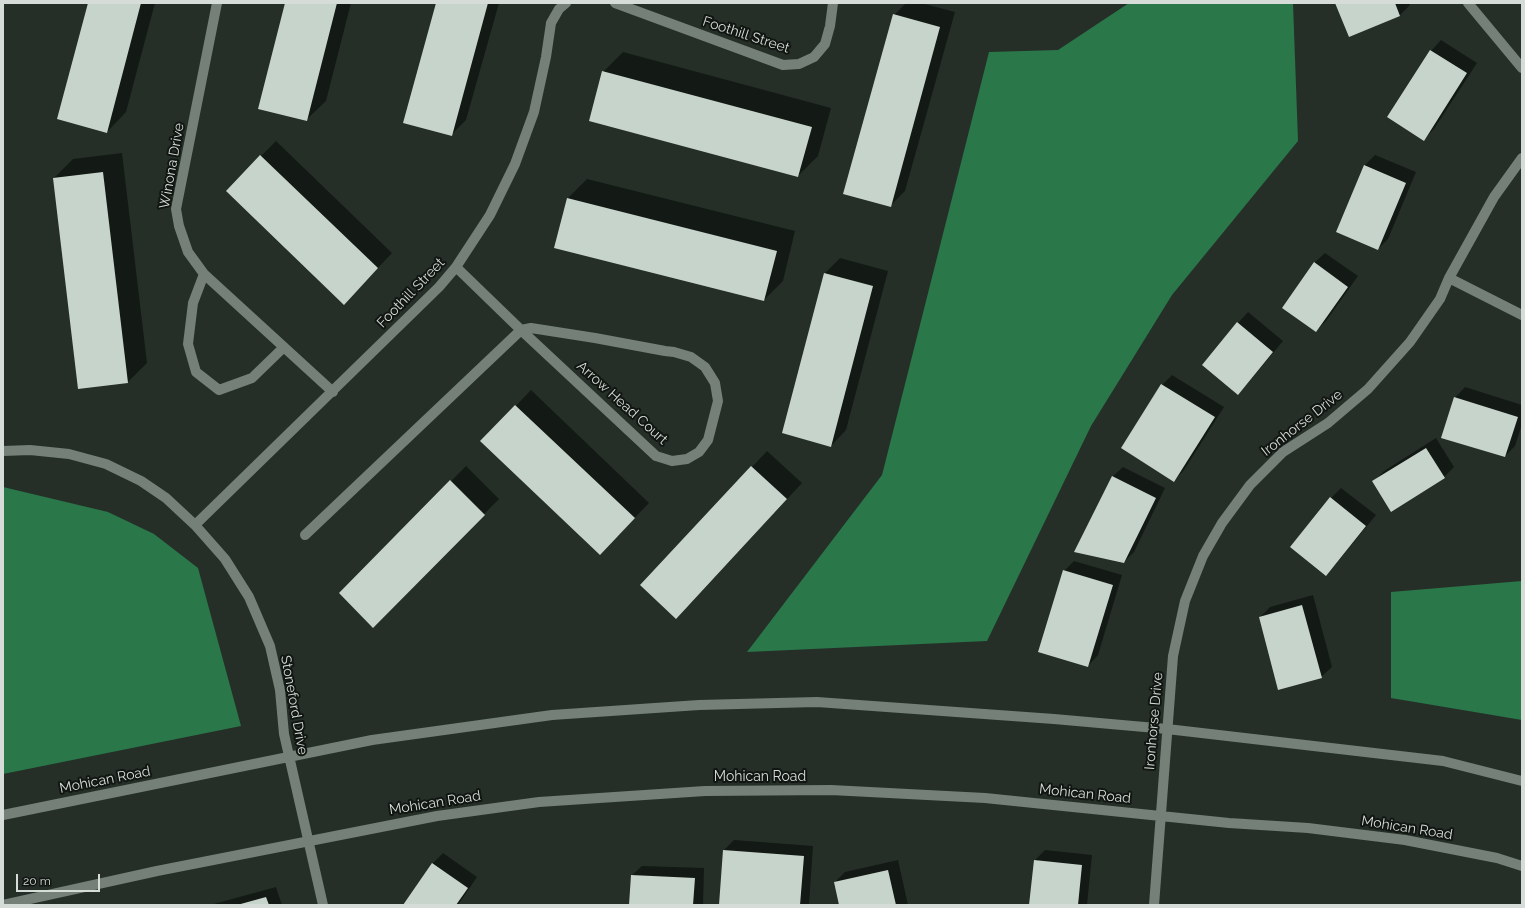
<!DOCTYPE html>
<style>
body{margin:0}
#map{position:relative;width:1525px;height:908px;overflow:hidden;background:#252f28;font-family:Raleway,sans-serif}
canvas{display:block}
.frame{position:absolute;inset:0;border:4px solid #d6dcd7;pointer-events:none}
.scale{position:absolute;left:16px;top:874px;width:84px;height:18px;box-sizing:border-box;border:2px solid #d6dcd7;border-top:0;padding-left:5px;font-size:12px;line-height:14px;white-space:nowrap;color:#d6dcd7;-webkit-text-stroke:3px #111612;paint-order:stroke}
</style>
<div id="map">
<canvas width="1525" height="908"></canvas>
<div class="frame"></div>
<div class="scale">20 m</div>
</div>
<script>
const ctx = document.querySelector('canvas').getContext('2d');
ctx.lineJoin = 'round';
function paint(path, color) { ctx.fillStyle = color; ctx.fill(path, 'evenodd'); }
const shape = rows => new Path2D(rows.map(r => 'M' + r).join(''));
function trace(path, color, width, dash) { ctx.strokeStyle = color; ctx.lineWidth = width; ctx.lineCap = dash ? 'butt' : 'round'; ctx.setLineDash(dash || []); ctx.stroke(path); }
function label(font, color, halo, rows, align = 'center') {
  ctx.font = font + ' Raleway,sans-serif'; ctx.lineWidth = 4; ctx.setLineDash([]); ctx.textBaseline = 'middle'; ctx.strokeStyle = halo; ctx.fillStyle = color; for (const [text, x, y, turn = 0] of rows) {
    ctx.save(); ctx.translate(x, y); ctx.rotate((+turn || 0) * Math.PI / 180); ctx.textAlign = isNaN(turn) ? turn : align; if (halo) ctx.strokeText(text, 0, 0); ctx.fillText(text, 0, 0); ctx.restore();
  }
}
const forest = shape([
 [1129,3,1293,3,1298,141,1172,295,1091,426,987,641,747,652,882,475,989,52,1058,50],
 [3,487,108,512,154,534,198,568,241,726,3,774],
 [1522,581,1522,720,1391,698,1391,592]
]);
const shadow = shape([
 [89,3,155,3,126,112,107,132],
 [286,3,351,3,326,101,306,120],
 [437,3,499,3,466,120,451,135],
 [906,3,921,3,955,12,905,191,890,206,894,15],
 [1336,3,1409,3,1410,5,1400,15,1350,36],
 [1441,40,1477,63,1434,129,1424,139,1389,117,1431,51],
 [623,52,831,108,818,156,798,176,603,72],
 [276,141,392,253,359,288,261,156],
 [122,153,147,363,128,382,54,178,73,159],
 [1375,155,1416,172,1388,239,1378,249,1337,232,1365,165],
 [587,179,795,231,783,281,764,300,568,198],
 [1325,253,1358,276,1326,321,1316,331,1314,263],
 [840,258,888,271,846,430,831,446,783,433,825,273],
 [1248,312,1283,341,1248,383,1238,394,1238,323],
 [1172,375,1224,407,1184,470,1174,481,1162,385],
 [1465,387,1522,405,1522,424,1515,446,1505,456,1455,398],
 [531,390,649,503,615,538,482,441],
 [1436,438,1454,467,1444,477,1374,481,1384,471],
 [767,451,802,483,691,603,641,585],
 [466,466,499,499,373,626,340,593],
 [1123,467,1165,488,1134,552,1124,562,1112,477],
 [1341,488,1376,515,1336,564,1326,574,1292,547,1331,498],
 [1074,561,1122,575,1098,655,1088,666,1064,571],
 [1313,595,1332,667,1321,677,1260,617,1270,607],
 [734,840,813,846,809,905,720,905,724,850],
 [1045,850,1092,855,1087,905,1030,905,1035,860],
 [443,853,477,877,458,905,404,905,433,863],
 [898,860,908,905,840,905,835,882,845,872],
 [642,866,704,868,703,905,630,905,631,876],
 [276,887,282,905,210,905]
]);
const building = shape([
 [88,3,141,3,107,133,57,119],
 [285,3,337,3,307,121,258,109],
 [436,3,488,3,452,136,403,123],
 [1335,3,1395,3,1400,16,1349,37],
 [893,14,940,27,891,207,843,194],
 [1430,50,1467,73,1424,141,1387,117],
 [602,71,812,127,798,177,589,121],
 [260,155,378,268,344,305,226,191],
 [1364,165,1406,183,1378,250,1336,232],
 [103,172,128,383,78,389,53,178],
 [567,198,777,251,764,301,554,248],
 [1314,262,1348,287,1316,332,1282,308],
 [824,273,873,286,831,447,782,433],
 [1237,322,1273,352,1238,395,1202,365],
 [1161,384,1215,417,1174,482,1121,448],
 [1454,397,1518,417,1505,457,1441,438],
 [515,405,635,518,600,555,480,441],
 [1426,448,1445,478,1391,512,1372,481],
 [751,466,787,499,676,619,640,585],
 [1112,476,1156,498,1124,563,1074,552],
 [450,480,485,515,373,628,339,593],
 [1330,497,1366,526,1326,576,1290,547],
 [1063,570,1113,585,1088,667,1038,652],
 [1302,605,1322,678,1278,690,1259,617],
 [723,850,804,856,800,905,719,905],
 [1034,860,1082,865,1078,905,1029,905],
 [432,863,468,888,456,905,403,905],
 [888,870,896,905,839,905,834,882],
 [631,875,695,878,693,905,629,905],
 [266,897,269,905,237,905]
]);
const minor = shape([
 [217,3,176,209,179,226,188,252,204,274,333,392],
 [615,3,783,65,799,64,814,57,825,44,830,26,833,3],
 [1468,3,1522,68],
 [204,274,193,303,188,344,196,372,219,390,252,378,284,347],
 [1449,278,1522,315],
 [3,451,30,450,69,454,106,464,141,481,166,498,195,525,225,559,249,597,270,646,280,690,284,734,323,905],
 [195,525,439,287,456,267,490,215,515,164,534,112,546,57,551,23,559,9,566,3],
 [305,535,521,330,531,328,595,338,665,351,674,352,691,357,705,367,715,383,718,401,708,440,699,452,687,459,672,461,656,456,521,330,456,267],
 [3,815,372,740,552,715,699,705,817,702,1054,719,1167,729,1443,761,1522,781],
 [3,905,157,871,437,816,539,802,705,791,831,790,985,798,1229,823,1308,828,1405,840,1497,858,1522,866],
 [1154,905,1173,656,1185,601,1203,556,1222,523,1250,485,1283,452,1328,423,1368,389,1410,342,1440,299,1449,278,1494,197,1522,158]
]);
const streetNames = [
 ["Foothill Street",746,35,18],
 ["Winona Drive",172,166,-80],
 ["Foothill Street",411,293,-46],
 ["Arrow Head Court",622,403,42],
 ["Ironhorse Drive",1302,423,-38],
 ["Stoneford Drive",294,705,80],
 ["Ironhorse Drive",1154,721,-85],
 ["Mohican Road",760,777],
 ["Mohican Road",105,780,-11],
 ["Mohican Road",1085,794,6],
 ["Mohican Road",435,803,-9],
 ["Mohican Road",1407,828,9]
];
paint(forest, '#2a7749');
paint(shadow, '#0007');
paint(building, '#c7d4cb');
trace(minor, '#758078', 10);
label('14px', '#d6dcd7', '#111612', streetNames);
</script>
